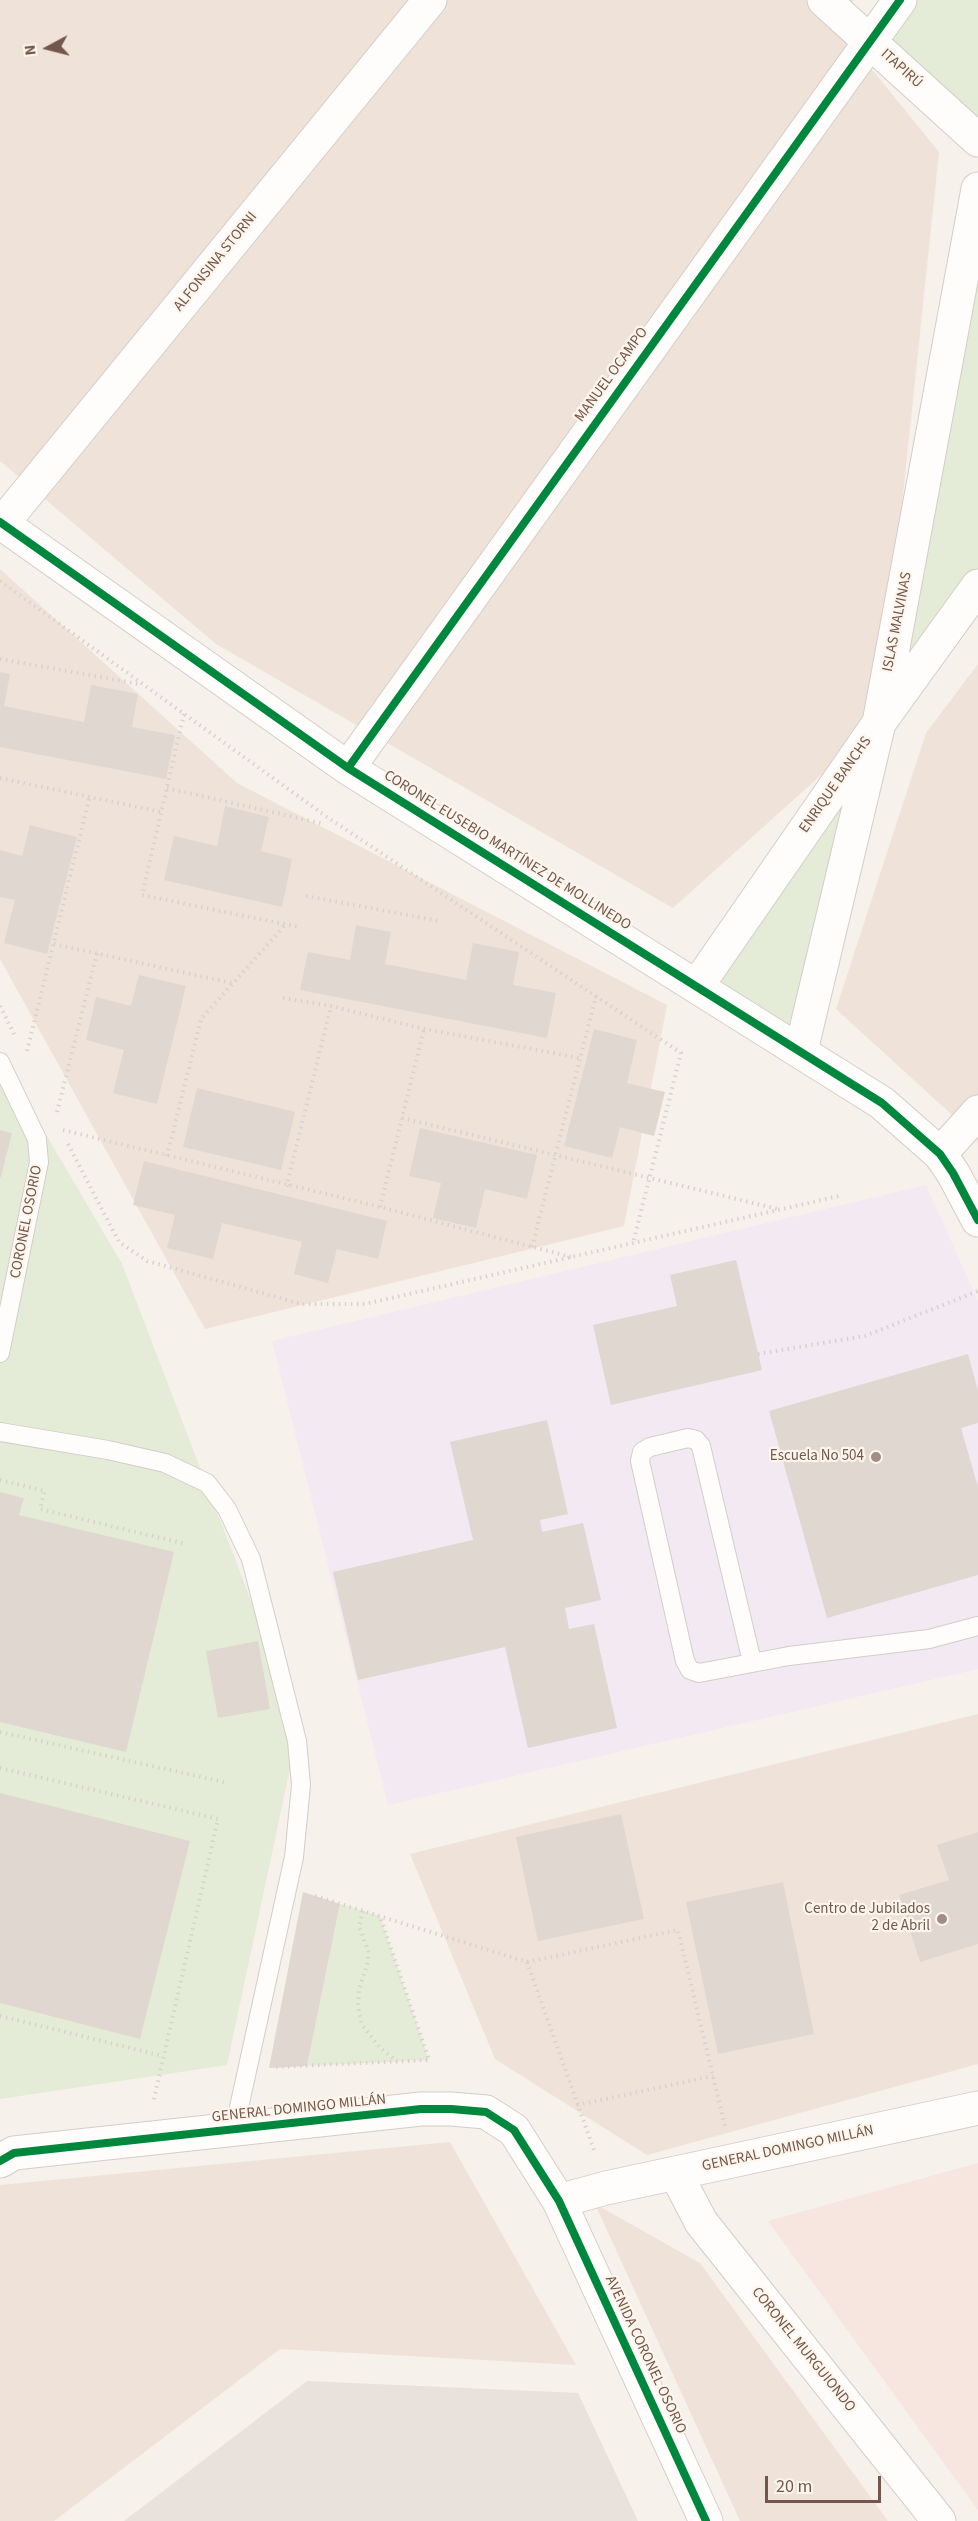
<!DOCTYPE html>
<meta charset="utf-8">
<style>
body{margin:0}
#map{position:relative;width:978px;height:2521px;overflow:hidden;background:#f6f1eb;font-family:"Source Sans 3",sans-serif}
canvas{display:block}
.north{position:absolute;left:18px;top:18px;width:60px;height:60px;-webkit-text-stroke:4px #fef6ec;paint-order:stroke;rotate:263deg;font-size:16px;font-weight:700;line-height:24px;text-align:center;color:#73574c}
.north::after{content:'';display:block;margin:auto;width:21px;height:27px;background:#73574c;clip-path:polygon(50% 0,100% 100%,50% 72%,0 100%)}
.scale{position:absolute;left:765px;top:2476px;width:116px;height:27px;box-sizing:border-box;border:3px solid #73574c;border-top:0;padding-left:8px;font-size:18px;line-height:21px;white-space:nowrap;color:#73574c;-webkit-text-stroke:4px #fef6ec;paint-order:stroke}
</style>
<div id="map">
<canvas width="978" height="2521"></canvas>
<div class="north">N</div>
<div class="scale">20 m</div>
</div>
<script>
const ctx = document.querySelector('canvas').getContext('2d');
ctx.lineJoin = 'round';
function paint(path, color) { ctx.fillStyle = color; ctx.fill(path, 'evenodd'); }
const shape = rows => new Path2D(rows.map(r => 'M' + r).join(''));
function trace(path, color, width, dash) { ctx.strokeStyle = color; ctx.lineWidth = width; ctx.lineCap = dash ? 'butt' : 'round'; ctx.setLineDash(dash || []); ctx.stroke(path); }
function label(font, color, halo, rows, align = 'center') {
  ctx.font = font + ' "Source Sans 3",sans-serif'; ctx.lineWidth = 4.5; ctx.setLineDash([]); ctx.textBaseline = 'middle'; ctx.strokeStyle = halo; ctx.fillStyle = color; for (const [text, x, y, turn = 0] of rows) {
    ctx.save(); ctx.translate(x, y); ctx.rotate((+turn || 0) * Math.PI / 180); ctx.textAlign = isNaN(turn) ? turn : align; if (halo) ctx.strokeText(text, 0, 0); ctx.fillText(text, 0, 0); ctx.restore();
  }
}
const residential = shape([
 [0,0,854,0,835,24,939,152,879,723,673,908,216,644,0,461],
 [0,569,237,783,667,1005,624,1226,205,1329,0,959],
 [978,664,978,1144,975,1136,836,1009,926,733],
 [978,1714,978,2064,647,2155,495,2059,410,1854],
 [450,2142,576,2365,280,2349,54,2521,0,2521,0,2185],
 [595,2204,700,2263,888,2521,740,2521]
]);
const commercial = shape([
 [978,2163,978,2510,768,2221]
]);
const industrial = shape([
 [307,2381,578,2393,638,2521,124,2521]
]);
const education = shape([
 [926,1185,978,1301,978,1669,388,1805,272,1341]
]);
const green = shape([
 [900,0,978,0,978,140,869,41],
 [978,189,978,586,879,723,801,1051,697,986,879,723],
 [0,1056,122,1264,299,1726,227,2065,0,2099],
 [340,1904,380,1916,429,2060,307,2066]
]);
const building = shape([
 [0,672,10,674,4,706,84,722,91,685,138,694,132,727,175,735,166,779,0,747],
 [225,806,269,817,261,851,292,859,282,907,164,880,174,836,217,846],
 [30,825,77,837,47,954,4,943,15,900,0,897,0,850,22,856],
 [356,925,391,932,385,964,466,980,473,943,519,952,513,985,556,993,547,1038,300,990,308,952,350,960],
 [139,975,186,986,157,1104,113,1093,124,1050,86,1040,96,997,131,1006],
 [594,1029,637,1040,627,1083,665,1092,654,1136,620,1127,612,1158,564,1146],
 [197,1088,295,1112,281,1170,183,1147],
 [420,1128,537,1155,527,1199,485,1189,476,1228,433,1218,441,1183,409,1176],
 [0,1130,12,1133,1,1177,0,1177],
 [144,1161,387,1221,378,1259,337,1249,328,1283,294,1274,302,1242,222,1223,213,1259,167,1248,175,1215,133,1205],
 [736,1260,762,1370,611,1405,593,1325,677,1306,670,1275],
 [968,1354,978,1391,978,1423,961,1428,978,1487,978,1575,827,1618,769,1411],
 [547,1420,568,1514,540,1520,542,1532,583,1523,601,1600,565,1608,569,1629,594,1624,617,1728,528,1748,505,1647,358,1680,333,1572,473,1540,450,1442],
 [0,1492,24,1498,19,1515,174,1552,126,1752,0,1722],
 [258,1641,270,1709,218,1718,206,1651],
 [0,1793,190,1841,140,2039,0,2003],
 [621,1814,644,1919,538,1941,516,1837],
 [978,1832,978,1944,920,1962,899,1895,949,1880,937,1845],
 [783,1882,814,2034,718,2054,686,1902],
 [303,1892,340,1904,307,2066,269,2068]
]);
const path = shape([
 [0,581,327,817,681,1053,633,1243],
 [0,659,139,684],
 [184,714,142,895,299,927],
 [0,778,161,812],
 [167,788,324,824],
 [306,896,439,921],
 [54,944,232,983],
 [283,998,331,1006,424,1029,580,1058],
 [0,1006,16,1038],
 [27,1051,90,795],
 [57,1112,97,953],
 [402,1118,778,1209],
 [63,1130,380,1207,571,1257],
 [68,1144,119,1242,147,1261,302,1304,365,1304,839,1196],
 [167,1156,201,1019,285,925],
 [289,1186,287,1184,331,1006],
 [380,1207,424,1029],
 [532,1247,596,996],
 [758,1354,865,1336,978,1291],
 [0,1480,45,1491,40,1509,186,1544],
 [0,1732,228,1783],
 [0,1768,218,1819,153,2103],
 [315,1896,527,1962,595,2153],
 [363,1911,359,1926,368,1951,368,1962,359,1989,358,2007,362,2025,380,2048,397,2061],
 [527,1962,678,1930,725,2126],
 [0,2016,163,2056],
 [276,2067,429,2060,380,1916],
 [577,2105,713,2076]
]);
const service = shape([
 [0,1062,37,1139,39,1162,0,1353],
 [0,1432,108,1450,165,1463,207,1483,227,1509,251,1559,297,1741,301,1785,294,1857,234,2130],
 [752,1662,701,1446,696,1440,688,1438,650,1447,642,1452,640,1461,685,1661,690,1670,699,1673,789,1656,929,1639,978,1626]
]);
const minor = shape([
 [824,0,978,140],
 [0,522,348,768,882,1103,940,1154,953,1173,978,1220],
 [2,524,430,0],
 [348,768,900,0],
 [697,986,879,723,978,586],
 [801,1051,879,723,978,189],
 [940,1154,978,1112],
 [0,2161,14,2153,421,2109,451,2109,486,2112,514,2130,559,2201,706,2521],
 [676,2174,701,2222,939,2521],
 [559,2201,606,2188,978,2108]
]);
const cycleway = shape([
 [0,522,348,768,882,1103,940,1154,953,1173,978,1220],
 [348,768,900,0],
 [0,2161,14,2153,421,2109,451,2109,486,2112,514,2130,559,2201,706,2521]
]);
const markers = [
 [876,1457,6,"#a18d84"],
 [942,1919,6,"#a18d84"]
];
const streetNames = [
 ["ITAPIRÚ",901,69,42],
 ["ALFONSINA STORNI",216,262,-51],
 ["MANUEL OCAMPO",612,375,-54],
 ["ISLAS MALVINAS",898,622,-79],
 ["ENRIQUE BANCHS",836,785,-55],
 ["CORONEL EUSEBIO MARTÍNEZ DE MOLLINEDO",507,851,32],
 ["CORONEL OSORIO",27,1222,-79],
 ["GENERAL DOMINGO MILLÁN",299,2109,-6],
 ["GENERAL DOMINGO MILLÁN",788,2149,-12],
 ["CORONEL MURGUIONDO",803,2350,51],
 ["AVENIDA CORONEL OSORIO",645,2355,65]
];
const poiNames = [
 ["Escuela No 504",864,1457],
 ["Centro de Jubilados",930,1910],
 ["2 de Abril",930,1927]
];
paint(residential, '#efe3d9');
paint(commercial, '#f6e6df');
paint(industrial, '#e8e1dc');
paint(education, '#f2e9f2');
paint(green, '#e4ecd7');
paint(building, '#e0d7d0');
trace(service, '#d4cdc8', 20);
trace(minor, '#d4cdc8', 35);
trace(path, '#dad1ce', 4, [1.5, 4.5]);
trace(service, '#fefdfc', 18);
trace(minor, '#fefdfc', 33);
trace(cycleway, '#00873e', 8);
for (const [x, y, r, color] of markers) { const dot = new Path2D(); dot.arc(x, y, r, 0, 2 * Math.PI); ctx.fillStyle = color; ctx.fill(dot); trace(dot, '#fef6ec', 2); }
label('15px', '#73574c', '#fef6ec', streetNames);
label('15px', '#73574c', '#fef6ec', poiNames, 'right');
</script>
